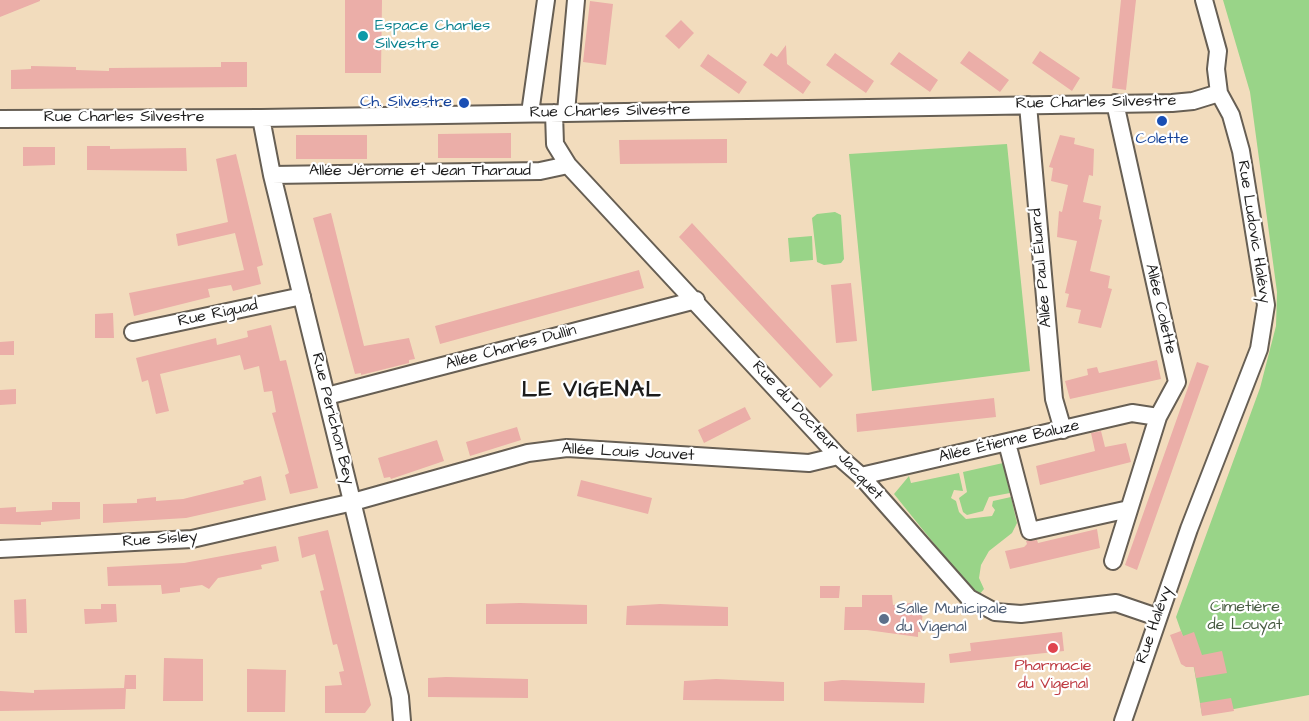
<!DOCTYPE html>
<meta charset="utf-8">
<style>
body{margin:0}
canvas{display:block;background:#f2dcbd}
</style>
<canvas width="1309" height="721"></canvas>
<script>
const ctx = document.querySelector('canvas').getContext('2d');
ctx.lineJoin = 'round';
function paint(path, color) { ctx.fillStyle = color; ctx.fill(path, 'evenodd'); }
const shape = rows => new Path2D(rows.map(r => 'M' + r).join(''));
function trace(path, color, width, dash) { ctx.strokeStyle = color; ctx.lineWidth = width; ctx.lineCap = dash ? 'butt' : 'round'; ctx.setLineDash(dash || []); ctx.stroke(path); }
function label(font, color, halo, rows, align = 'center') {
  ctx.font = font + ' "Architects Daughter",sans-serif'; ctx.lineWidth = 4.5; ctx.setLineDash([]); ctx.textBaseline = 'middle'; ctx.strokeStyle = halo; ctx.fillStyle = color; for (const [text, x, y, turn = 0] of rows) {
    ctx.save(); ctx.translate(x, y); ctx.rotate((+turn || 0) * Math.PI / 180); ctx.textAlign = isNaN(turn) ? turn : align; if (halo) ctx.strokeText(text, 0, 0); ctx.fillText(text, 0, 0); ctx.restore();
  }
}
const green = shape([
 [1223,0,1309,0,1309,695,1202,715,1194,668,1176,617,1260,388,1276,326,1277,292,1250,92],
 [1007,144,1030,371,872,391,849,154],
 [835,212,841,215,844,259,841,263,824,265,817,262,812,218,817,214],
 [812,236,813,260,790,262,788,238],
 [1003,463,1010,493,989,497,983,511,967,515,963,512,959,498,967,492,963,472],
 [959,473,963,491,954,490,951,498,956,501,959,512,966,519,992,516,995,510,992,506,993,501,1011,497,1017,523,1012,533,989,551,981,565,979,578,984,589,979,595,965,582,894,494,909,476,911,483]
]);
const building = shape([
 [0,0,40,0,40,1,0,17],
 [345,0,382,0,381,73,345,73],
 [1121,0,1136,0,1126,90,1112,88],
 [590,1,613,4,606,65,583,62],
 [681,20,694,33,679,49,665,36],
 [786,45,787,64,811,82,803,94,763,65,771,53,777,57],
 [969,51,1009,80,1000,92,960,63],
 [1040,51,1080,78,1072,91,1032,63],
 [899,52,938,80,930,92,890,64],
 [835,53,874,81,866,93,826,65],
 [708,54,747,82,739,94,700,66],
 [221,62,247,62,247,87,11,89,11,70,31,69,31,66,76,67,76,70,109,71,109,68,221,67],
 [511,133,511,158,438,158,438,134],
 [296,135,367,135,367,159,296,159],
 [1060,135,1075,138,1074,144,1094,149,1093,176,1089,175,1083,202,1101,206,1099,219,1102,220,1090,271,1110,276,1108,288,1112,289,1101,328,1078,323,1081,310,1066,307,1069,294,1065,293,1077,241,1057,237,1059,211,1062,212,1068,185,1051,181,1053,168,1049,167],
 [727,139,727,163,620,164,619,140],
 [87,146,110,146,110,149,186,148,187,171,87,170],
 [23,147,55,147,55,165,23,166],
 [236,154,263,265,257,267,261,284,233,291,231,285,208,289,210,297,134,316,129,293,244,270,235,233,178,246,176,234,228,222,216,159],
 [331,213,364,346,409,338,415,359,409,360,409,363,361,375,361,373,355,374,313,218],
 [692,223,833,375,820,388,679,237],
 [639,270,644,288,440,344,435,326],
 [851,283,857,341,836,343,831,285],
 [113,313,114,338,95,338,95,314],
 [271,325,280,361,286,360,318,488,290,494,285,475,289,473,272,413,276,412,272,391,264,392,259,366,244,370,240,355,160,374,169,411,156,414,148,380,142,382,136,358,216,338,217,345,248,337,247,331],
 [14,341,14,355,0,355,0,342],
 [1157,360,1161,379,1070,399,1065,381,1088,375,1087,369,1097,367,1099,373],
 [1197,362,1209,366,1137,570,1125,565],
 [16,389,16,404,0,405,0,390],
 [994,398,996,417,857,432,856,414],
 [745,407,751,419,704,443,698,430],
 [517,427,521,440,470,456,466,442],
 [1101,431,1105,447,1126,443,1131,462,1040,485,1036,466,1095,451,1091,433],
 [437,440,444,461,391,479,390,477,384,478,378,458],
 [261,476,266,500,186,518,103,523,103,504,137,503,137,499,156,497,156,501,183,499,244,484,243,481],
 [581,480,652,498,648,514,577,496],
 [52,502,80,502,80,519,41,522,41,525,0,524,0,508,16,507,16,512,52,510],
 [1097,529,1100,548,1010,569,1005,551,1024,547,1027,544,1026,541,1037,540,1038,543],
 [328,530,371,705,365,713,325,713,325,686,342,685,339,672,344,671,337,644,333,645,320,591,324,590,315,554,302,558,298,537],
 [276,546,279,561,261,565,262,569,218,578,209,589,202,585,180,588,180,592,162,594,161,585,108,586,107,567,184,563],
 [820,586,840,586,839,598,820,598],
 [862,595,892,595,893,605,918,602,923,609,921,632,918,632,918,637,867,630,844,630,845,607,862,607],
 [26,599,27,633,15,633,14,600],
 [520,603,587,605,587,624,486,624,486,604],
 [101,604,116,604,117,622,85,624,84,609,101,609],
 [660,604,728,607,728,626,626,625,627,606],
 [1181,631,1183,636,1194,632,1202,655,1222,651,1227,673,1196,678,1194,667,1186,667,1181,664,1170,635],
 [1062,632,1064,651,950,663,949,654,971,651,970,643],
 [164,658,203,659,203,701,163,701],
 [247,669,286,670,285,712,247,712],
 [125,675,136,675,136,689,126,689,125,709,0,711,0,691,34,693,34,690,124,688],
 [446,677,528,679,528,698,428,697,428,678],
 [716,679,784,682,784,701,683,700,684,681],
 [842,680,925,683,924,703,824,701,824,682],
 [1231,698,1234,711,1202,716,1200,703]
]);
const minor = shape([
 [1028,105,1054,399,1063,430],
 [566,112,576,0],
 [530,113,546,0],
 [554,113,555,144,568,165,838,456,861,476,969,598,995,612,1021,614,1116,603,1157,617],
 [261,118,272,175,400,697,402,721],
 [0,119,261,118,1172,103,1193,101,1219,93],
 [272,175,540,171,568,165],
 [133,332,302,296],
 [327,396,696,300],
 [1007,443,1030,531,1129,509],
 [861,476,1132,413,1158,417],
 [0,549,192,539,353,502,528,453,567,448,809,463,838,456],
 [1113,561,1158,417,1177,382,1115,103],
 [1123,721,1189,529,1259,349,1266,305,1241,151,1231,115,1219,93,1216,69,1218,51,1204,0]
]);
const markers = [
 [363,36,6,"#0f9aa8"],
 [464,103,6,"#1a4fb4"],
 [1162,121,6,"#1a4fb4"],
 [884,619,6,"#5c6f8a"],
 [1053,648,6,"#e0444e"]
];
const cultureNames = [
 ["Espace Charles",375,27],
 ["Silvestre",375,45]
];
const transitNames = [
 ["Ch. Silvestre",452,103],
 ["Colette",1162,140,"center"]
];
const streetNames = [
 ["Rue Charles Silvestre",1096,103,-1],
 ["Rue Charles Silvestre",610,112,-1],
 ["Rue Charles Silvestre",124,118],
 ["Allée Jérome et Jean Tharaud",420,172],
 ["Rue Ludovic Halévy",1253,232,81],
 ["Allée Paul Éluard",1042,268,-95],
 ["Allée Colette",1160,309,77],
 ["Rue Riguad",218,314,-12],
 ["Allée Charles Dullin",511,348,-15],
 ["Rue Perichon Bey",332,419,76],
 ["Rue du Docteur Jacquet",817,431,47],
 ["Allée Étienne Baluze",1009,442,-13],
 ["Allée Louis Jouvet",628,453,3],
 ["Rue Sisley",160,540,-4],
 ["Rue Halévy",1155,625,-71]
];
const parkNames = [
 ["Cimetière",1245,608],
 ["de Louyat",1245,626]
];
const serviceNames = [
 ["Salle Municipale",896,610],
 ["du Vigenal",896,628]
];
const healthNames = [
 ["Pharmacie",1053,667],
 ["du Vigenal",1053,685]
];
const districtNames = [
 ["LE VIGENAL",592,391]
];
paint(green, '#99d488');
paint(building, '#ebaea8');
trace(minor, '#675f54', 20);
trace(minor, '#fff', 16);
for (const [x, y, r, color] of markers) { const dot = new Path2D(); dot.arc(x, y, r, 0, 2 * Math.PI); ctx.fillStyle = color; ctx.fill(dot); trace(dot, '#fff', 2); }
label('16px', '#0d838f', '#fff', cultureNames, 'left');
label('16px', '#164399', '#fff', transitNames, 'right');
label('16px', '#1c1c1c', '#fff', streetNames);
label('16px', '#485c42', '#fff', parkNames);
label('16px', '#4e5e75', '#fff', serviceNames, 'left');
label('16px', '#be3a42', '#fff', healthNames);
ctx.letterSpacing = '1.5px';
label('bold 22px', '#1c1c1c', '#fff', districtNames);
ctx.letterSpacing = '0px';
</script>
